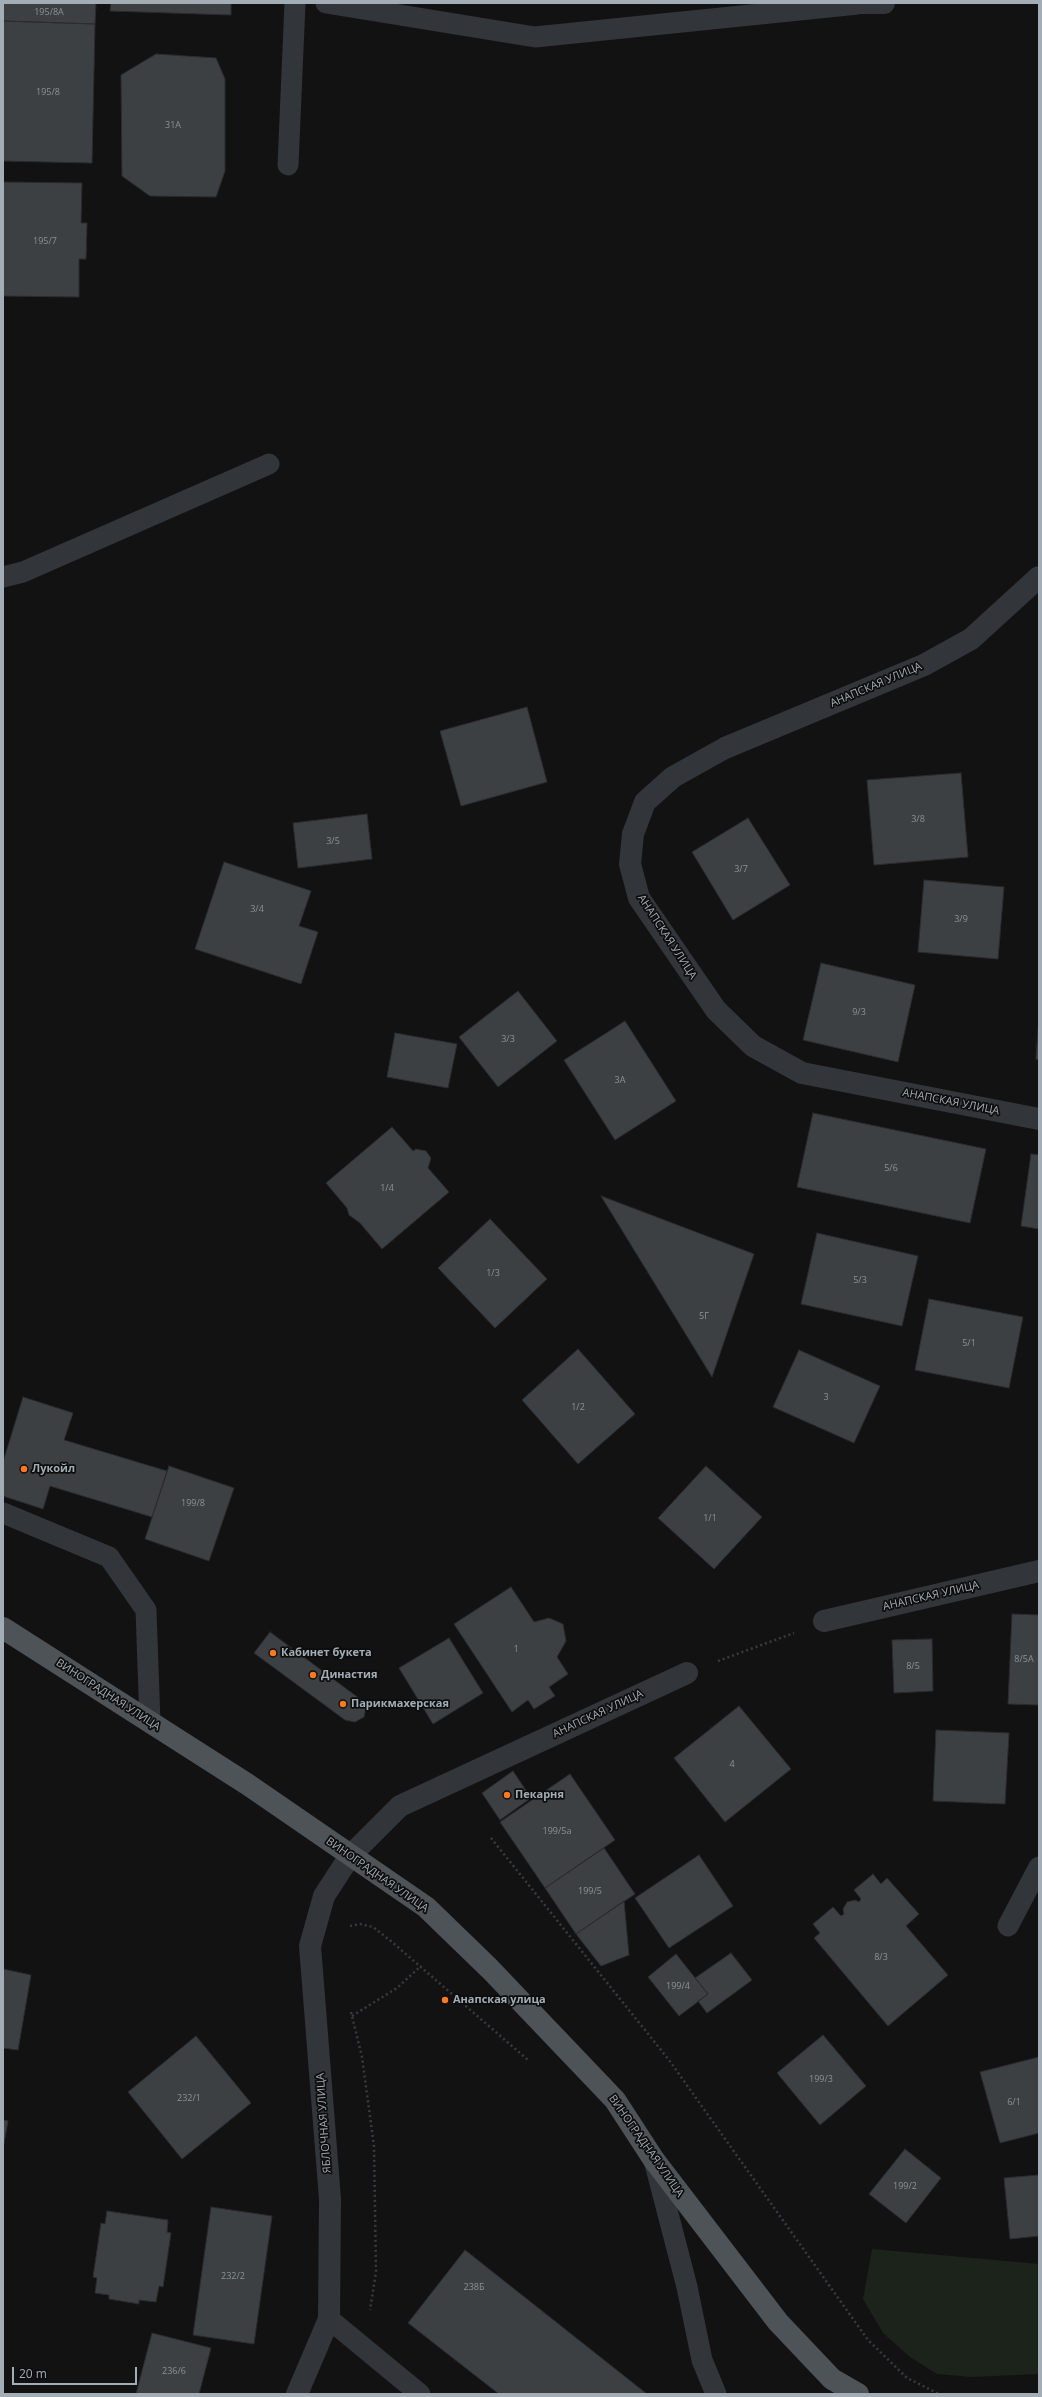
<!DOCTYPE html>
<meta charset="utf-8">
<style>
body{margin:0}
#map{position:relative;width:1042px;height:2397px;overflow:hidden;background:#121213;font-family:"Open Sans",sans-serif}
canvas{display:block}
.frame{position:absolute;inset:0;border:4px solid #a2adb5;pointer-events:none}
.scale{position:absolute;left:12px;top:2367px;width:125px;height:18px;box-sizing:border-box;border:2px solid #a2adb5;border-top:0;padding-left:5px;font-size:12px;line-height:14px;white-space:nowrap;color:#a2adb5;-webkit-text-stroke:3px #0d0d0e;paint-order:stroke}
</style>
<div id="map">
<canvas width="1042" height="2397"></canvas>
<div class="frame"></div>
<div class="scale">20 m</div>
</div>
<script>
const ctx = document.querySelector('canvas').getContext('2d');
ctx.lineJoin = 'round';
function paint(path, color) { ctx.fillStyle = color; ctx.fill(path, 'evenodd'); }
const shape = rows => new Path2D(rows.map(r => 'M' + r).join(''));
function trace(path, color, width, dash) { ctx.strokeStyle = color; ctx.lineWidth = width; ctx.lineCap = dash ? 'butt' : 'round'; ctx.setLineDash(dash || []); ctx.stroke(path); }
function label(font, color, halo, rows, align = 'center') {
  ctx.font = font + ' "Open Sans",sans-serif'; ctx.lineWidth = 3.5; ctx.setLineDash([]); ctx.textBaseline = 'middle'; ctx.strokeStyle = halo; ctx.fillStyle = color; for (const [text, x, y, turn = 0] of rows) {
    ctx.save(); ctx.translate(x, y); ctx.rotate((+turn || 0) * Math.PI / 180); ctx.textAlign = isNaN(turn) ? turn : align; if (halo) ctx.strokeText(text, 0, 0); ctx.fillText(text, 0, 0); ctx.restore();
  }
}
const green = shape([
 [872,2249,1039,2264,1039,2374,972,2377,937,2374,910,2357,883,2333,863,2299]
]);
const building = shape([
 [3,3,96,3,95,24,3,21,3,3],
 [111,3,231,3,231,15,110,11,111,3],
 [3,21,95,24,92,163,3,161,3,21],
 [156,54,216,58,225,79,225,171,216,197,150,196,122,176,121,75,156,54],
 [3,182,82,183,81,223,87,223,86,259,79,259,79,297,3,296,3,182],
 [527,707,547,782,461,806,440,731,527,707],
 [961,773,968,857,874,865,867,780,961,773],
 [367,814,372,859,298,868,293,823,367,814],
 [748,818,790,885,733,920,692,852,748,818],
 [224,862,311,891,299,926,318,932,301,984,195,949,224,862],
 [924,880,1004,887,998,959,918,952,924,880],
 [821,963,915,985,898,1062,803,1040,821,963],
 [518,991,557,1041,498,1087,459,1037,518,991],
 [1039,1016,1039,1060,1036,1059,1039,1016],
 [625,1021,676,1101,615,1140,564,1060,625,1021],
 [395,1033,457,1044,448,1088,387,1077,395,1033],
 [813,1113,986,1149,970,1223,797,1187,813,1113],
 [392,1127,413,1151,416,1149,426,1151,431,1158,428,1168,449,1192,382,1249,360,1223,349,1215,347,1208,326,1183,392,1127],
 [1031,1154,1039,1155,1039,1229,1021,1226,1031,1154],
 [601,1196,754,1254,712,1377,601,1196],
 [490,1219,547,1279,495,1328,438,1268,490,1219],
 [817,1233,918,1256,902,1326,801,1304,817,1233],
 [929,1299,1023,1317,1009,1388,915,1370,929,1299],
 [578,1349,635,1414,578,1464,522,1400,578,1349],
 [799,1350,880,1386,854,1443,773,1407,799,1350],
 [23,1397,73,1413,64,1440,167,1471,152,1517,50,1486,43,1509,3,1496,3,1462,23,1397],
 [169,1466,234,1488,209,1561,145,1539,169,1466],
 [706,1466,762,1517,714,1569,658,1518,706,1466],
 [511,1587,534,1622,549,1618,563,1624,566,1641,557,1657,568,1674,549,1687,555,1696,534,1709,528,1700,512,1712,454,1624,511,1587],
 [1012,1614,1039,1615,1039,1705,1008,1704,1012,1614],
 [270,1632,360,1699,366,1708,364,1717,355,1722,345,1720,254,1653,270,1632],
 [449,1638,483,1693,433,1724,399,1668,449,1638],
 [932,1639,933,1691,894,1693,892,1640,932,1639],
 [739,1706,791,1769,725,1822,674,1758,739,1706],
 [936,1730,1009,1733,1005,1804,933,1801,936,1730],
 [513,1771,531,1798,500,1820,482,1793,513,1771],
 [570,1774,615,1840,545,1888,500,1822,570,1774],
 [604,1848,635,1894,576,1934,545,1888,604,1848],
 [699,1855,733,1906,669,1948,635,1898,699,1855],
 [873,1874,881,1884,887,1878,919,1914,906,1926,948,1975,888,2026,814,1938,820,1933,813,1924,833,1907,841,1916,844,1914,843,1909,847,1902,855,1900,859,1902,861,1899,854,1890,873,1874],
 [624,1901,629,1955,601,1966,576,1934,624,1901],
 [731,1953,752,1980,707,2013,698,2001,708,1994,695,1978,731,1953],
 [676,1954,708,1994,679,2016,648,1977,676,1954],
 [3,1969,31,1975,18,2050,3,2048,3,1969],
 [823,2035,866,2086,820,2125,777,2073,823,2035],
 [196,2036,251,2103,182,2159,128,2092,196,2036],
 [1039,2057,1039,2133,1000,2143,980,2072,1039,2057],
 [3,2120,8,2121,3,2149,3,2120],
 [905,2149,941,2178,906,2223,869,2194,905,2149],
 [1039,2175,1039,2236,1010,2239,1004,2178,1039,2175],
 [211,2207,272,2216,254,2344,193,2335,211,2207],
 [107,2211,168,2220,167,2232,171,2233,163,2287,159,2286,156,2302,139,2300,139,2304,109,2299,109,2295,95,2293,97,2278,93,2277,101,2223,105,2224,107,2211],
 [465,2250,647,2394,499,2394,408,2323,465,2250],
 [152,2333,211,2348,199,2394,136,2394,152,2333]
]);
const path = shape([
 [718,1661,794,1633],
 [491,1838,669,2060,868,2340,907,2378,939,2394],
 [350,1926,360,1924,373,1927,392,1942,528,2060],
 [351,2012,362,2057,374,2146,376,2272,370,2310],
 [352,2016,397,1988,421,1966]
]);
const lane = shape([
 [326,3,535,37,858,4],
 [288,165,295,3],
 [3,577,23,572,269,464],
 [3,1513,109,1557,146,1610,150,1722],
 [1008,1926,1039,1867],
 [654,2160,687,2287,702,2360,716,2394],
 [329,2319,420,2394]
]);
const street = shape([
 [857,3,884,3],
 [1039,577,971,639,924,665,725,748,673,777,645,802,633,834,630,864,639,898,716,1010,753,1046,802,1073,1039,1119],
 [824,1621,1039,1571],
 [297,2394,329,2319,330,2199,310,1946,324,1896,350,1856,400,1806,687,1673]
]);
const primary = shape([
 [3,1628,247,1784,426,1907,490,1969,615,2100,654,2160,778,2322,832,2379,858,2394]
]);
const markers = [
 [24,1469,4,"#ff791e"],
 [273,1653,4,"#ff791e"],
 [313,1675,4,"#ff791e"],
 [343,1704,4,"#ff791e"],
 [507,1795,4,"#ff791e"],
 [445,2000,4,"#ff791e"]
];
const numberNames = [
 ["195/8А",49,12],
 ["195/8",48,92],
 ["31А",173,125],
 ["195/7",45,241],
 ["3/8",918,819],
 ["3/5",333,841],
 ["3/7",741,869],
 ["3/4",257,909],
 ["3/9",961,919],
 ["9/3",859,1012],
 ["3/3",508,1039],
 ["3А",620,1080],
 ["5/6",891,1168],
 ["1/4",387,1188],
 ["1/3",493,1273],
 ["5/3",860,1280],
 ["5Г",704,1316],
 ["5/1",969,1343],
 ["3",826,1397],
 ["1/2",578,1407],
 ["199/8",193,1503],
 ["1/1",710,1518],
 ["1",516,1649],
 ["8/5А",1024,1659],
 ["8/5",913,1666],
 ["4",732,1764],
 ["199/5а",557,1831],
 ["199/5",590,1891],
 ["8/3",881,1957],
 ["199/4",678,1986],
 ["199/3",821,2079],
 ["232/1",189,2098],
 ["6/1",1014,2102],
 ["199/2",905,2186],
 ["232/2",233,2276],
 ["238Б",474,2287],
 ["236/6",174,2371]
];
const streetNames = [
 ["АНАПСКАЯ УЛИЦА",876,685,-23],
 ["АНАПСКАЯ УЛИЦА",667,937,57],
 ["АНАПСКАЯ УЛИЦА",951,1102,11],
 ["АНАПСКАЯ УЛИЦА",931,1596,-13],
 ["ВИНОГРАДНАЯ УЛИЦА",108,1695,33],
 ["АНАПСКАЯ УЛИЦА",598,1714,-25],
 ["ВИНОГРАДНАЯ УЛИЦА",377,1875,35],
 ["ЯБЛОЧНАЯ УЛИЦА",324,2123,-94],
 ["ВИНОГРАДНАЯ УЛИЦА",646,2146,55]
];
const poiNames = [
 ["Лукойл",32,1469],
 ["Кабинет букета",281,1653],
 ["Династия",321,1675],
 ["Парикмахерская",351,1704],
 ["Пекарня",515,1795],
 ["Анапская улица",453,2000]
];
paint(green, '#1c231b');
paint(building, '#3d4043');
trace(building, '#2b2c30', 1);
trace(path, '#383c40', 2.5, [2, 3]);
trace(lane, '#323539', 21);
trace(street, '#323539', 22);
trace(primary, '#4e5358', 22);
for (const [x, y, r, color] of markers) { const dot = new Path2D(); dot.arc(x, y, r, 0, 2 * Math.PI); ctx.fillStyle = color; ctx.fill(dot); trace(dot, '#0d0d0e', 1.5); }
label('9px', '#899298', null, numberNames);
label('11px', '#a2adb5', '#0d0d0e', streetNames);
label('bold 11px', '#a2adb5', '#0d0d0e', poiNames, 'left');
</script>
